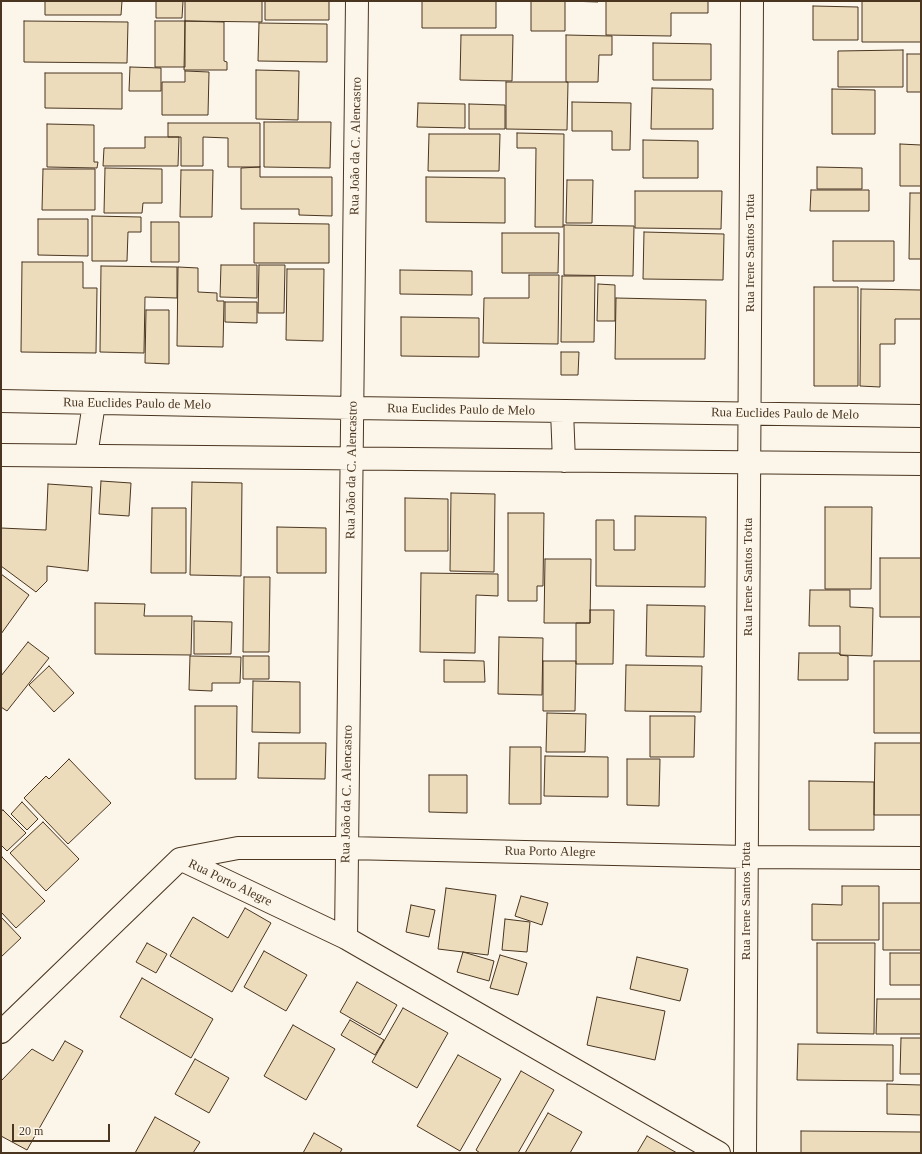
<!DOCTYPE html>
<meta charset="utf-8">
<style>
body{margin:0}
#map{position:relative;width:922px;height:1154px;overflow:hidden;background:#fbf6e9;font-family:"Times New Roman",serif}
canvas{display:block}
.frame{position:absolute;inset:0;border:2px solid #4a3520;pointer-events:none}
.scale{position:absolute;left:12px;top:1124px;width:98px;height:18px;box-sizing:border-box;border:2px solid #4a3520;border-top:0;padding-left:5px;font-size:12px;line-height:14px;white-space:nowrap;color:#4a3520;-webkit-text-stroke:3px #fbf6e9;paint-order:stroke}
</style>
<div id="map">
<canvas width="922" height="1154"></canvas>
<div class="frame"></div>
<div class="scale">20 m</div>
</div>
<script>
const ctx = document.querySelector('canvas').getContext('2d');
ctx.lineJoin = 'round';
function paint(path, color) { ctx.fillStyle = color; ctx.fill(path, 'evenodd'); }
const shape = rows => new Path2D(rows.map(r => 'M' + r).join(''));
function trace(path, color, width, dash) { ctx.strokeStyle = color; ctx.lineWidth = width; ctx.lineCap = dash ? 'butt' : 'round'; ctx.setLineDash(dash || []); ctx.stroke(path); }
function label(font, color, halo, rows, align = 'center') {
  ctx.font = font + ' "Times New Roman",serif'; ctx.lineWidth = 3; ctx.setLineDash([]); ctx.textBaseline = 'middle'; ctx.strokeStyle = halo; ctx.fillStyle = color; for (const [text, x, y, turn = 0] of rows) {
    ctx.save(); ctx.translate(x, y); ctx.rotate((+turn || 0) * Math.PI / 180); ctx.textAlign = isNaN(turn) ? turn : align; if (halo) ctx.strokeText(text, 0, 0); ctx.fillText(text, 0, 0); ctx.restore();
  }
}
const building = shape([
 [45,1,122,1,121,15,45,15,45,1],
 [156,1,183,1,182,18,156,18,156,1],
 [185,1,262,1,262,22,185,21,185,1],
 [265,1,329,1,329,20,265,20,265,1],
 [422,1,496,1,496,28,422,28,422,1],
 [531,1,565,1,565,31,531,31,531,1],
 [568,1,598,1,598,2,568,1],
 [606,1,708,1,708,13,671,13,671,36,606,35,606,1],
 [862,1,921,1,921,42,862,42,862,1],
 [813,6,858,7,858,40,813,40,813,6],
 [24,21,128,22,127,63,24,62,24,21],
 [155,21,185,21,185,67,155,67,155,21],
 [185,21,224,22,224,61,227,62,227,70,184,70,185,21],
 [259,23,327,24,327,62,258,61,259,23],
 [461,35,513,35,512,81,460,80,461,35],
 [566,35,612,36,612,55,599,55,598,82,566,82,566,35],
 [653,43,711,44,711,80,653,80,653,43],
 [903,50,903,87,838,87,838,51,903,50],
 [907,54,921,54,921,92,907,92,907,54],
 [130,67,161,68,161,91,129,91,130,67],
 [256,70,299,71,298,120,256,119,256,70],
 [185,71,209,72,208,115,162,115,162,82,185,82,185,71],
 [45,73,122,73,122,109,45,108,45,73],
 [506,82,568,82,567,130,506,129,506,82],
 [652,88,713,89,713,129,651,129,652,88],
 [832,89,875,90,875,134,832,134,832,89],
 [572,102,631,103,630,150,612,150,612,131,572,131,572,102],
 [418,103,465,104,465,128,417,127,418,103],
 [469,104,505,105,505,129,469,129,469,104],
 [264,122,331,122,330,168,264,167,264,122],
 [168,123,260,123,260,167,228,167,228,138,203,137,203,166,181,166,181,137,168,137,168,123],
 [47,124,94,125,94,162,98,162,97,168,47,167,47,124],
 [517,133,564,134,563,227,535,227,536,148,517,148,517,133],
 [429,134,500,134,499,171,428,171,429,134],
 [145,137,179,137,178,166,103,166,104,148,145,148,145,137],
 [643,140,698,141,698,178,643,178,643,140],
 [900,144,921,145,921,186,900,186,900,144],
 [260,167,260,177,332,177,332,216,299,215,299,209,241,209,241,168,260,167],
 [817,167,862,168,862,189,817,189,817,167],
 [105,168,162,169,162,203,143,203,142,213,104,213,105,168],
 [43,169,95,169,95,210,42,210,43,169],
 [181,170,213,170,212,217,180,217,181,170],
 [426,177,505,178,505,223,426,222,426,177],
 [567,180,593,180,592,223,566,223,567,180],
 [811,190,869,190,869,211,810,211,811,190],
 [635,191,722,191,721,229,635,228,635,191],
 [910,193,921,193,921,259,909,259,910,193],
 [92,216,141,217,141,232,128,232,127,261,92,261,92,216],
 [38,219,88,219,88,256,38,255,38,219],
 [151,222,179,222,179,262,151,262,151,222],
 [254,223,329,224,329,263,254,263,254,223],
 [564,225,634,226,633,276,564,275,564,225],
 [644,232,724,234,723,280,643,279,644,232],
 [502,233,559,233,558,273,502,273,502,233],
 [833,241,894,241,894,281,833,281,833,241],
 [22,262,83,262,83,288,97,288,96,353,21,352,22,262],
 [221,265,257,265,257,298,220,297,221,265],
 [259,265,285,265,284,313,258,313,259,265],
 [101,266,177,267,177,298,145,297,144,353,100,352,101,266],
 [178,267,198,268,198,292,217,293,217,301,224,301,223,347,177,346,178,267],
 [287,269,324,269,323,341,286,340,287,269],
 [400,270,472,271,472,295,400,294,400,270],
 [529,275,559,275,558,344,483,343,484,298,529,298,529,275],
 [562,276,595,276,594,342,561,342,562,276],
 [598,284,615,285,615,321,597,321,598,284],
 [814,287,858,287,858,386,814,386,814,287],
 [861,289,921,290,921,319,895,319,895,344,880,344,880,387,860,386,861,289],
 [616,298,706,300,705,359,615,359,616,298],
 [225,302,257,302,257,323,225,322,225,302],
 [146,310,169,310,169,364,145,363,146,310],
 [401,317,479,318,479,357,401,356,401,317],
 [561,352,579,352,578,375,561,375,561,352],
 [101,481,131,483,129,516,99,514,101,481],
 [192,482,242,483,241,576,190,575,192,482],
 [48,484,92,487,88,571,47,566,47,581,36,592,1,566,1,528,46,530,48,484],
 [451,493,495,494,494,572,450,571,451,493],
 [405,498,448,499,448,551,405,551,405,498],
 [825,507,872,507,871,589,825,589,825,507],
 [152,508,186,508,186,573,151,573,152,508],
 [508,513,544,513,543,586,537,586,537,601,508,601,508,513],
 [635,516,706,517,705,587,596,586,596,520,614,520,614,550,635,550,635,516],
 [277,527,326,528,326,573,277,573,277,527],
 [880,558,921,558,921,617,880,617,880,558],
 [545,559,591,559,590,623,544,623,545,559],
 [421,573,498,574,498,596,476,595,475,653,420,652,421,573],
 [1,574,29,595,1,634,1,574],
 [244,577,270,577,269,652,243,652,244,577],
 [810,590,850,590,850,607,873,608,872,656,840,655,840,626,809,626,810,590],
 [95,603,145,604,144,616,192,616,191,655,95,654,95,603],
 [647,605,705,606,704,657,646,656,647,605],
 [590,610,614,610,613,664,576,664,576,623,590,623,590,610],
 [194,621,232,622,231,654,194,654,194,621],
 [499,637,543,638,542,695,498,694,499,637],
 [28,642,49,658,7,711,1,707,1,676,28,642],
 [799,653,839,653,840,655,848,656,848,680,798,680,799,653],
 [190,656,241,657,240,683,212,683,212,691,189,690,190,656],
 [243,656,269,656,269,679,243,679,243,656],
 [444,660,484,661,485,682,444,682,444,660],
 [543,661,576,661,575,711,543,711,543,661],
 [874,661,921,661,921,733,874,733,874,661],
 [626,665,702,666,701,712,625,711,626,665],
 [49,666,74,693,54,712,29,685,49,666],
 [253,681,300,682,300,733,252,732,253,681],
 [195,706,237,706,236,779,195,779,195,706],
 [547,713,586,714,585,752,546,752,547,713],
 [650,716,695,716,694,757,650,757,650,716],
 [259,743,326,743,325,779,258,778,259,743],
 [875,743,921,743,921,815,874,815,875,743],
 [510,747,541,747,541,804,509,804,510,747],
 [545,756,608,757,608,797,544,796,545,756],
 [69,759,111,803,68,844,24,798,46,776,49,779,69,759],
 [627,759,660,759,659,806,627,805,627,759],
 [429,775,467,775,467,813,429,812,429,775],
 [809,781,874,782,874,830,809,830,809,781],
 [22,802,38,819,27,830,11,814,22,802],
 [3,810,26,833,7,851,1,845,1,811,3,810],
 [43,822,79,859,46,891,10,853,43,822],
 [2,857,45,901,16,928,1,912,1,858,2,857],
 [842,886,879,886,879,940,812,940,812,904,842,905,842,886],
 [446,888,496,895,488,955,438,949,446,888],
 [521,896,548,903,542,925,515,916,521,896],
 [883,903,921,903,921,950,883,950,883,903],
 [411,905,435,910,429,937,406,932,411,905],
 [245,908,271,923,232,992,170,956,193,917,228,938,245,908],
 [1,917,21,938,1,957,1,917],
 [505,919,530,922,527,952,502,950,505,919],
 [147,943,167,954,156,973,136,962,147,943],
 [817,943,875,943,874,1034,817,1033,817,943],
 [264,951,307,975,286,1011,244,987,264,951],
 [463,952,494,961,489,981,457,972,463,952],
 [890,953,921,953,921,985,890,985,890,953],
 [500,955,527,963,518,995,490,988,500,955],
 [637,957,688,969,680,1001,630,989,637,957],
 [142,978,213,1019,191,1058,120,1017,142,978],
 [357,982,397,1005,380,1035,340,1012,357,982],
 [597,997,665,1011,655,1060,587,1045,597,997],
 [877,999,921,999,921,1034,876,1034,877,999],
 [403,1008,448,1033,417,1088,372,1062,403,1008],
 [350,1020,384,1040,375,1055,341,1035,350,1020],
 [293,1025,335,1049,306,1100,264,1076,293,1025],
 [901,1038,921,1038,921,1074,900,1074,901,1038],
 [65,1041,83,1051,27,1150,1,1136,1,1081,32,1049,53,1061,65,1041],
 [798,1044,893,1045,893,1081,797,1080,798,1044],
 [458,1055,501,1079,460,1151,417,1126,458,1055],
 [195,1059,229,1078,209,1113,175,1094,195,1059],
 [521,1071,554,1090,518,1153,480,1153,476,1150,521,1071],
 [887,1084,921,1085,921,1115,887,1114,887,1084],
 [548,1113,582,1132,570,1153,525,1153,548,1113],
 [155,1117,200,1142,193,1153,135,1153,155,1117],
 [801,1131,921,1132,921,1153,801,1153,801,1131],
 [314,1133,342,1149,340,1153,303,1153,314,1133],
 [647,1136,677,1153,637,1153,647,1136]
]);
const minor = shape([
 [1,401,352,408,921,416],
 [562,411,564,461],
 [1,455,921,464],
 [86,456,94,403],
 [180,859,346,938,719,1153],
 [346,938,357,1],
 [1,1032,180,859,238,848,347,848,747,857,921,858],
 [745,1153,752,1]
]);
const streetNames = [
 ["Rua João da C. Alencastro",356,146,-89],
 ["Rua Irene Santos Totta",751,253,-90],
 ["Rua Euclides Paulo de Melo",137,404,1],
 ["Rua Euclides Paulo de Melo",461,410,1],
 ["Rua Euclides Paulo de Melo",785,414,1],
 ["Rua João da C. Alencastro",352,470,-89],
 ["Rua Irene Santos Totta",749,577,-90],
 ["Rua João da C. Alencastro",347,794,-89],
 ["Rua Porto Alegre",550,852,1],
 ["Rua Porto Alegre",230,883,26],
 ["Rua Irene Santos Totta",747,901,-90]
];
paint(building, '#ecdcbc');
trace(building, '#4a3520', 1);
trace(minor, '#4a3520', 24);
trace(minor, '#fbf6e9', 22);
label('13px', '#4a3520', '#fbf6e9', streetNames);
</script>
